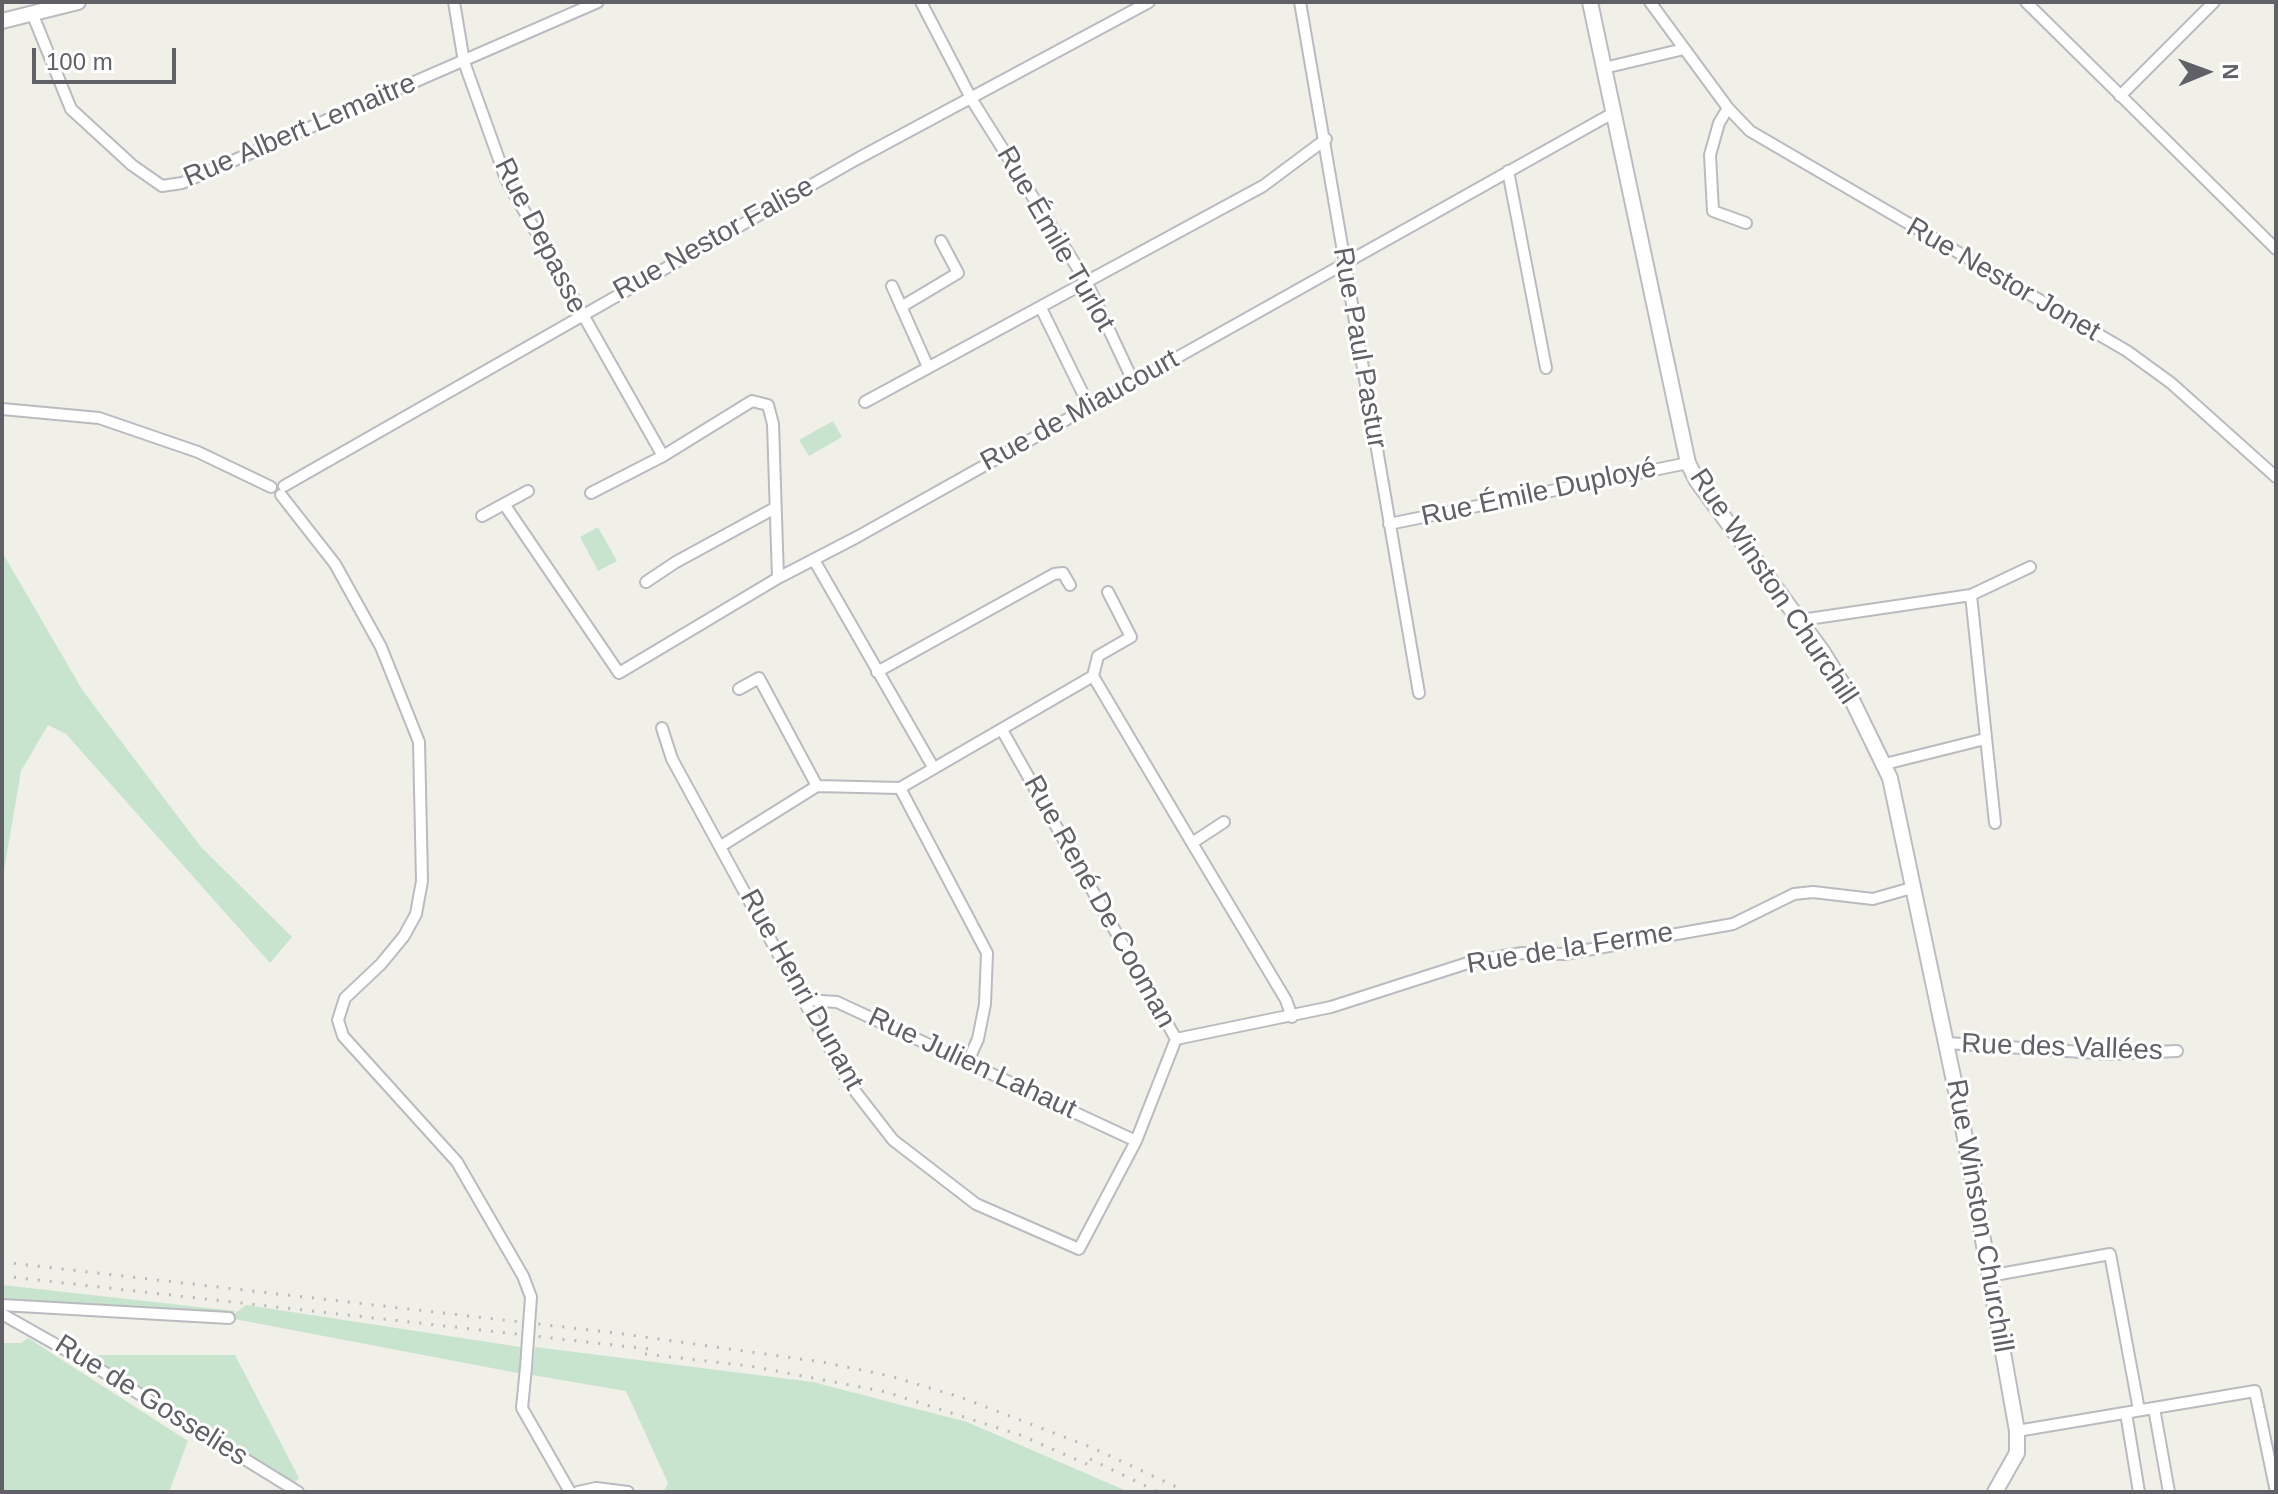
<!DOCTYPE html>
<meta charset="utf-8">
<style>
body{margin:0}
#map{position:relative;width:2278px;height:1494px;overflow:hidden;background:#f0f0e8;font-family:Helvetica,sans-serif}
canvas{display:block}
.frame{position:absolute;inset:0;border:4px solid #5f6167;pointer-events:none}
.north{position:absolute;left:2166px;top:32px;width:80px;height:80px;-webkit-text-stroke:6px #fff;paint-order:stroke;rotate:89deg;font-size:22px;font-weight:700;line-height:32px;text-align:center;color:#5f6167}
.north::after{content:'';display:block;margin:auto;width:28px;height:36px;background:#5f6167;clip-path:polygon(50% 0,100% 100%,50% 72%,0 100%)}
.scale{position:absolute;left:32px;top:48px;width:144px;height:36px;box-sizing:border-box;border:4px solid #5f6167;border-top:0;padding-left:10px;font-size:24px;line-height:28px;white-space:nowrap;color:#5f6167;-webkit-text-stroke:6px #fff;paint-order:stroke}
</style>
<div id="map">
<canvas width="2278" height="1494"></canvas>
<div class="frame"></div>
<div class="north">N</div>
<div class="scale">100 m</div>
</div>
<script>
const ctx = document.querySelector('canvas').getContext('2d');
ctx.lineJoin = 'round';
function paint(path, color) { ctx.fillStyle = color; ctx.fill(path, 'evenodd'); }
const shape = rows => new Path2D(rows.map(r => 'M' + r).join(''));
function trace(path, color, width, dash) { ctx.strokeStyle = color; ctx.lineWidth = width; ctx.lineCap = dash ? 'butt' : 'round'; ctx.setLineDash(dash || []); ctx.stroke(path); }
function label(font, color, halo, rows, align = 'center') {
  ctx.font = font + ' Helvetica,sans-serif'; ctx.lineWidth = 6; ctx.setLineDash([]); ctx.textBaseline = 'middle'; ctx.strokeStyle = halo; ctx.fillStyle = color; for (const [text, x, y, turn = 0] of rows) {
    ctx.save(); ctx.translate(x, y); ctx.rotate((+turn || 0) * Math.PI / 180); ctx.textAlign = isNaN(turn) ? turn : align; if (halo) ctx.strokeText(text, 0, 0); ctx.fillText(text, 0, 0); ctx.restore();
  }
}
const green = shape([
 [833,421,842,437,809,456,799,440],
 [598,527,617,561,598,571,580,537],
 [2,552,83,691,201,847,292,937,270,963,66,734,48,725,21,771,2,882],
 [2,1285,235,1311,234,1314,246,1305,527,1348,523,1374,229,1318,2,1300],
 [28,1338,188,1441,169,1492,2,1492,2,1343,21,1343],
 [535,1347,813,1382,967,1422,1129,1492,663,1492,668,1483,626,1391,532,1375],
 [85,1355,235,1355,299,1478,290,1487]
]);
const street = shape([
 [454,2,464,62,506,179,663,456],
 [921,2,972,100,1087,283,1133,381],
 [1300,2,1419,693],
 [1650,2,1728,108,1750,131,2127,351,2171,383,2276,477],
 [2026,2,2276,249],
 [32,13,71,109,132,165,162,186,182,183,598,2],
 [1604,68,1684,49],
 [2120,96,2214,2],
 [1728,108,1719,123,1710,155,1713,211,1746,223],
 [1508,171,1546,368],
 [892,286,928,367],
 [901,307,958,273,941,241],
 [1041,308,1089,406],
 [865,402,1263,186,1326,139],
 [2,409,99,418,198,452,271,487],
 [284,486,857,159,1149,2],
 [528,491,504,504,619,673,778,578,857,537,1613,113],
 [591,493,663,456,752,401,768,405,773,424,778,578],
 [281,495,335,564,381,647,419,742,422,881,416,914,404,936,381,964,345,998,338,1020,343,1036,457,1162,523,1276,531,1297],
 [482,516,504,504],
 [1389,524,1688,463],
 [814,560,933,767],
 [646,582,676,562,775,508],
 [1971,595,1995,823],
 [1801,620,1971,595,2030,567],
 [877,672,1054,574,1063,573,1070,585],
 [1093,676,1192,843,1224,822],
 [1093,676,1098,656,1131,637,1108,592],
 [739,689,759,678,817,786],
 [662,728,672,759,848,1082,893,1140,976,1204,1079,1249,1136,1141,1176,1039,1002,730],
 [1885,764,1985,739],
 [900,788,987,953,985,1004,978,1039,968,1061],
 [1192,843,1286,1000,1292,1017],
 [721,846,817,786,900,788,1093,676],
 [805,1000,837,1002,1136,1141],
 [1176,1039,1331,1007,1474,961,1522,953,1564,954,1733,924,1794,894,1813,892,1873,899,1915,887],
 [1947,1043,2112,1054,2177,1051],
 [1989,1276,2110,1254,2139,1410],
 [2,1305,229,1318],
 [2,1314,94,1366,298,1492],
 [526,1367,522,1408,570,1492],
 [2154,1408,2169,1492],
 [2126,1413,2139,1492],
 [2017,1431,2255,1391,2276,1492],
 [578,1492,596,1488,628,1492]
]);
const secondary = shape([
 [1590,2,1688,463,1697,481,1822,651,1851,698,1890,778,1959,1105,2017,1431,2017,1453,1995,1492],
 [2,21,78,2]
]);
const rail = shape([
 [2,1262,616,1333,822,1362,890,1376,960,1397,1093,1448,1187,1492],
 [2,1276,658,1350],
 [645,1354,750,1366,886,1392,1020,1435,1096,1468],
 [1090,1459,1158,1492]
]);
const streetBridge = shape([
 [526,1367,531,1297]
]);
const streetNames = [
 ["Rue Albert Lemaitre",300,131,-23],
 ["Rue Depasse",540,236,63],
 ["Rue Nestor Falise",714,239,-29],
 ["Rue Émile Turlot",1055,239,60],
 ["Rue Nestor Jonet",2003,280,30],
 ["Rue Paul Pastur",1359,348,80],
 ["Rue de Miaucourt",1080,411,-29],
 ["Rue Émile Duployé",1539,493,-12],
 ["Rue Winston Churchill",1773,587,56],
 ["Rue René De Cooman",1099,902,61],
 ["Rue de la Ferme",1570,949,-9],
 ["Rue Henri Dunant",801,990,61],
 ["Rue des Vallées",2062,1048,2],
 ["Rue Julien Lahaut",972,1064,25],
 ["Rue Winston Churchill",1979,1216,80],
 ["Rue de Gosselies",151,1401,32]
];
paint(green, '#c8e4ce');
trace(street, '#babbc0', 14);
trace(secondary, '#bbbcc2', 18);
trace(street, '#fff', 10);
trace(secondary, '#fff', 14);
trace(rail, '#b7b8b8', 3, [2, 10]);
trace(streetBridge, '#babbc0', 14, []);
trace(streetBridge, '#fff', 10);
label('28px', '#5f6167', '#fff', streetNames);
</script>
